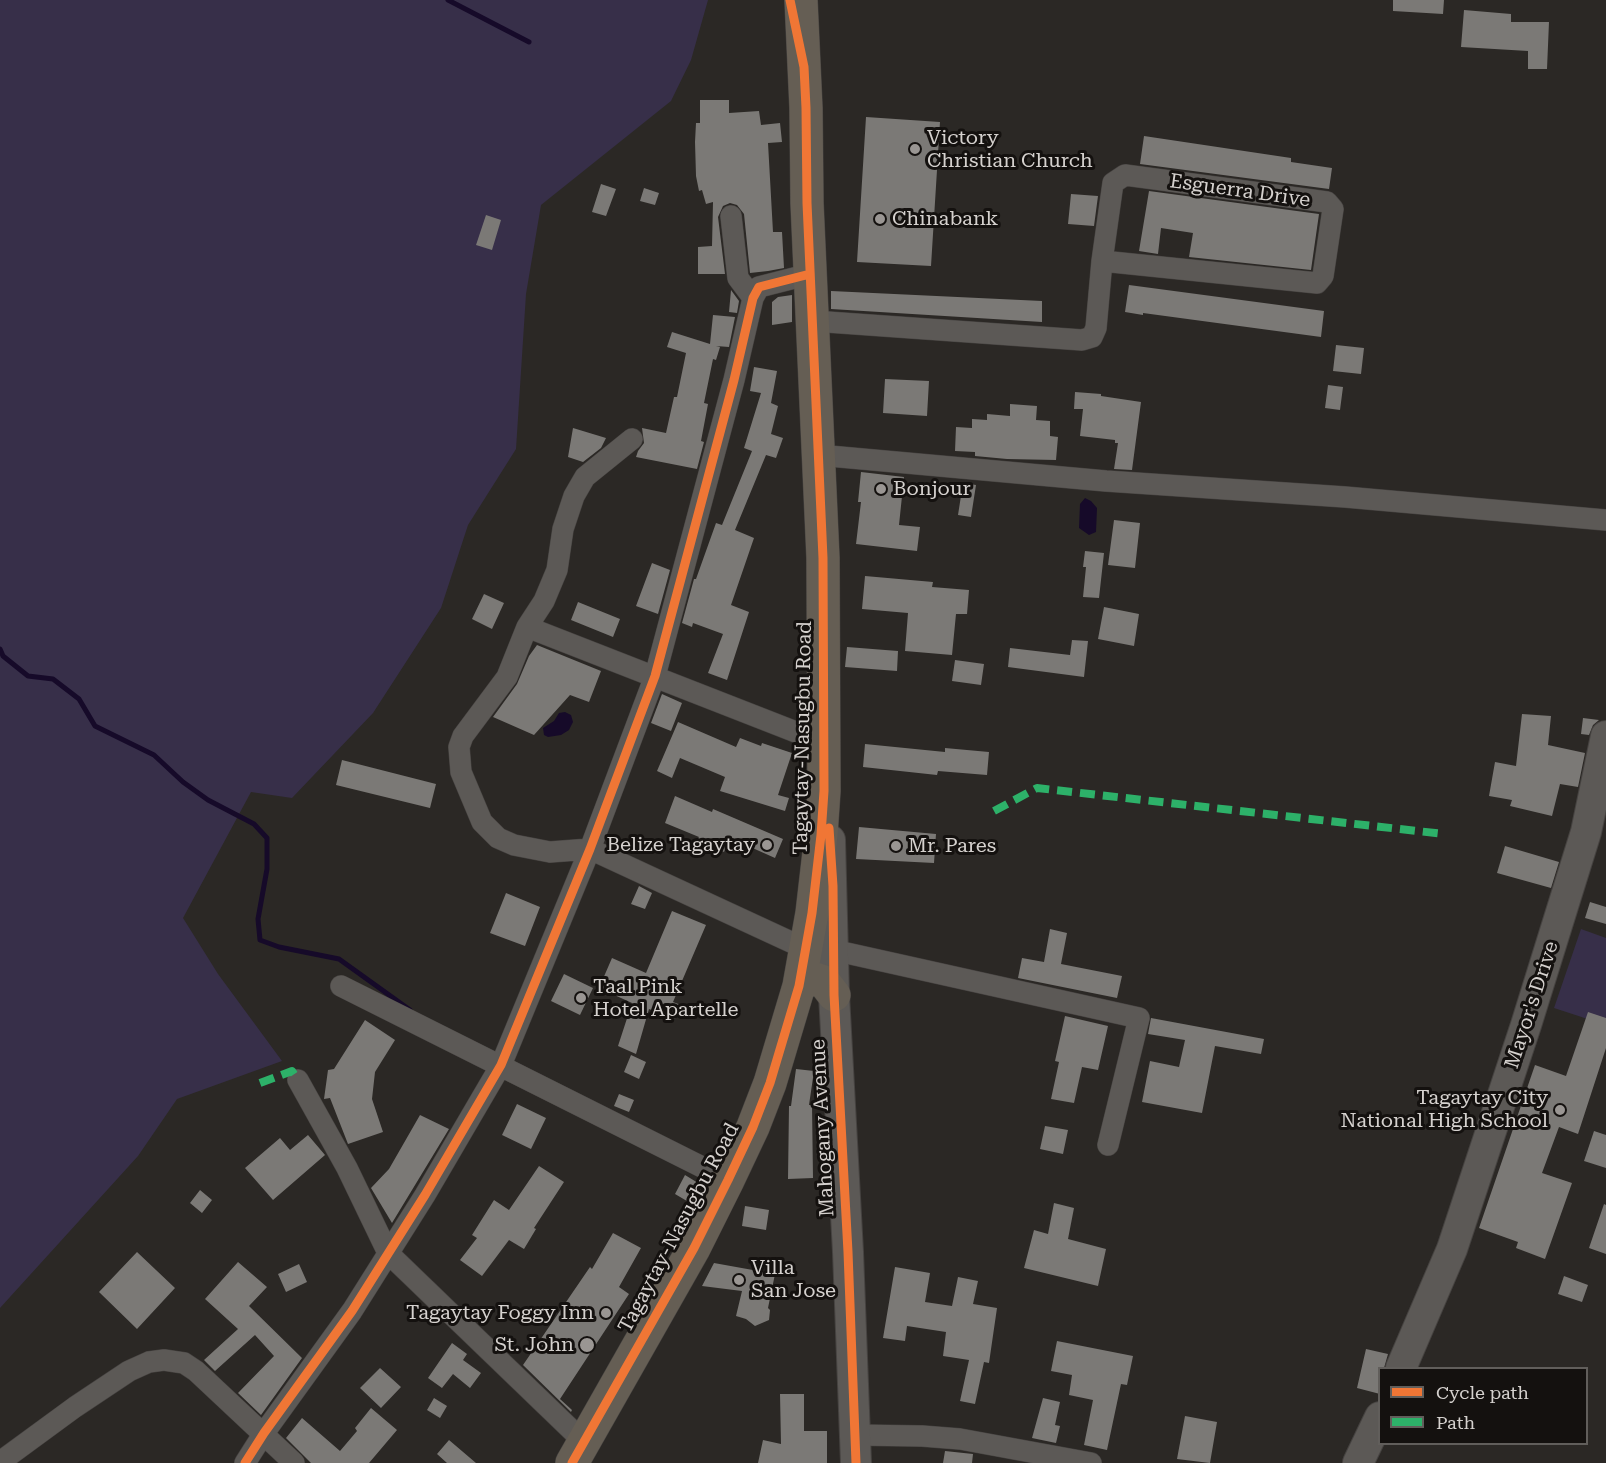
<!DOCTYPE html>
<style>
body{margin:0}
#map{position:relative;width:1606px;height:1463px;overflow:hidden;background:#2b2825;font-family:"Roboto Serif",serif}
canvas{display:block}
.legend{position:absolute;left:1378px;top:1367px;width:210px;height:78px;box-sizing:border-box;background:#14110f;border:2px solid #615e5b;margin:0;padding:8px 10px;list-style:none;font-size:18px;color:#d5d1ce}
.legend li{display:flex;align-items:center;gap:12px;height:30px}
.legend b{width:30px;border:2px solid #615e5b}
</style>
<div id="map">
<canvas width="1606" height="1463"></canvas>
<ul class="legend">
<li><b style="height:8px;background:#f07635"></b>Cycle path</li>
<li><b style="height:8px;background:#2db169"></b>Path</li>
</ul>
</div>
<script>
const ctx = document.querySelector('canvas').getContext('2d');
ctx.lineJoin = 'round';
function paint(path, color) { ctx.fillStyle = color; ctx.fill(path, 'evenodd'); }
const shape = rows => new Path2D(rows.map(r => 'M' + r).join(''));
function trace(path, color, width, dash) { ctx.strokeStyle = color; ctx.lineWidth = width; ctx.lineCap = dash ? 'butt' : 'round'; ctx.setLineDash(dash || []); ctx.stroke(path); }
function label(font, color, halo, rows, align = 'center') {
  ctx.font = font + ' "Roboto Serif",serif'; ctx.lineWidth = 6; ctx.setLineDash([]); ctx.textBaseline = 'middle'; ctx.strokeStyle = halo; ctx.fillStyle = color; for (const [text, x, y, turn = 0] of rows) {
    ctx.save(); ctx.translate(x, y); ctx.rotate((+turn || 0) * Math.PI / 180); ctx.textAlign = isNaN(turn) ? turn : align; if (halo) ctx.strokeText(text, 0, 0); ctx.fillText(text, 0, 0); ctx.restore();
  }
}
const green = shape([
 [0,0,708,0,691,60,671,101,541,205,526,294,516,449,468,525,441,608,373,713,292,798,251,792,183,918,218,974,282,1061,177,1099,138,1156,0,1308],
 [1581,929,1606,938,1606,1025,1554,1008]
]);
const water = shape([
 [1085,498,1091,501,1097,508,1096,532,1089,535,1079,528,1080,504],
 [565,712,571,715,573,722,569,730,561,735,548,737,544,735,543,728,554,721,559,713]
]);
const stream = shape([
 [448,0,529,42],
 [0,649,3,656,28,676,53,679,79,699,95,726,154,755,183,782,208,800,254,824,267,838,267,869,258,919,260,940,279,947,339,959,410,1010]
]);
const building = shape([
 [1393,0,1444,0,1443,14,1393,11],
 [1464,10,1511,14,1511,22,1549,22,1547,69,1528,69,1528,51,1461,47],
 [700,100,729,100,729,113,759,111,761,125,780,123,782,142,768,143,773,232,782,232,784,268,768,271,750,273,744,214,737,205,730,203,723,206,718,217,725,274,698,274,698,247,712,246,713,202,706,204,702,190,699,191,696,176,695,142,696,123,700,123],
 [866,117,940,122,931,266,857,262],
 [1144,136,1291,158,1291,162,1332,168,1329,189,1140,164],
 [601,184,616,189,606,216,592,212],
 [644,188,659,193,655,205,640,201],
 [1149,191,1319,214,1311,270,1189,257,1193,233,1161,228,1158,254,1139,251],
 [1071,194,1098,196,1094,226,1068,224],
 [486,215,501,220,492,250,476,245],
 [1129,285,1324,311,1321,337,1143,313,1143,315,1125,312],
 [731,290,739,301,737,313,729,312],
 [831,291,1042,301,1042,322,831,309],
 [792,295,792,322,772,325,772,302,778,297],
 [713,315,735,317,729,347,716,346,720,347,716,360,713,359,704,403,708,404,701,441,704,442,697,469,636,457,638,451,644,443,642,428,666,433,674,397,677,397,686,353,667,347,672,332,710,344],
 [1336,345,1364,348,1361,374,1333,371],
 [754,367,777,371,771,403,778,406,771,434,783,438,776,458,766,455,735,530,754,538,731,605,749,612,727,680,708,673,723,634,693,623,692,627,682,623,694,579,696,579,716,523,722,525,752,451,744,448,761,393,750,391],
 [885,379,929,381,927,416,883,413],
 [1328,385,1343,387,1340,410,1325,408],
 [1075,392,1101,394,1101,396,1141,402,1132,470,1114,469,1118,443,1115,443,1115,440,1080,436,1083,409,1074,409],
 [1010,404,1037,406,1036,420,1050,421,1050,436,1058,437,1056,460,1007,459,975,456,975,452,955,451,956,427,972,428,972,419,987,420,987,414,1010,416],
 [573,428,606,438,601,448,583,462,568,457],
 [861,472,904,477,899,525,920,527,917,551,856,544,861,502,858,502],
 [963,483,976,485,971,517,958,515],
 [1114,520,1140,523,1135,568,1108,565],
 [1085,551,1104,553,1099,598,1083,597,1086,567,1083,567],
 [652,563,670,570,658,614,636,606],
 [865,576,933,582,932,587,969,590,967,614,956,614,952,655,905,651,908,613,862,609],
 [484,594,504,603,492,629,472,619],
 [578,602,620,619,613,637,571,620],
 [1104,607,1139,614,1134,646,1098,639],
 [1072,640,1088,641,1084,677,1008,667,1010,648,1070,655],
 [537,645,601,671,589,702,570,695,534,735,493,717,517,684,529,656],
 [847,647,898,651,897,671,845,667],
 [955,660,984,664,981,685,952,681],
 [662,694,682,703,671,731,651,723],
 [1522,714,1551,716,1548,745,1585,753,1578,787,1560,784,1552,816,1510,806,1512,800,1489,796,1495,762,1516,766],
 [1583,718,1599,720,1593,725,1589,735,1581,734],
 [678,722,736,747,740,738,761,746,762,743,792,753,778,795,789,798,785,811,720,791,725,777,680,758,672,778,657,771],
 [865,744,945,752,945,748,989,752,987,775,938,771,937,775,863,767],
 [342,760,436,784,430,808,336,785],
 [675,796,712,812,713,809,783,839,775,858,730,838,724,852,697,840,699,837,665,823],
 [859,827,936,834,934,863,856,859],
 [1505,846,1559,862,1551,888,1497,873],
 [639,886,652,893,645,909,631,904],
 [506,893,540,907,525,946,490,933],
 [1590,902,1606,907,1606,924,1585,918],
 [672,911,706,925,673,1002,681,1005,675,1019,649,1009,636,1054,618,1046,632,1003,599,988,612,958,646,973],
 [1050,929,1067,933,1061,964,1122,976,1117,998,1018,978,1022,958,1044,962],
 [564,974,593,988,580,1015,551,1001],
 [1588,1012,1606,1018,1606,1048,1578,1134,1559,1127,1542,1173,1572,1183,1545,1259,1516,1248,1518,1242,1479,1228,1535,1065,1566,1076],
 [1065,1016,1108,1026,1098,1070,1082,1067,1074,1103,1051,1099,1059,1062,1055,1061],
 [1151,1018,1264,1039,1261,1054,1215,1046,1202,1113,1142,1102,1150,1061,1179,1067,1185,1040,1148,1034],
 [365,1020,395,1040,375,1072,372,1099,383,1132,348,1144,330,1098,324,1099,328,1070,334,1069],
 [631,1055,646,1062,639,1079,624,1072],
 [796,1069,814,1071,809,1105,812,1105,813,1178,788,1179,789,1106,791,1106],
 [619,1094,634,1100,629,1112,614,1106],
 [517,1104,546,1118,531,1149,502,1135],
 [420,1115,449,1129,392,1223,371,1188,389,1169],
 [1045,1126,1068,1130,1063,1154,1040,1149],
 [1594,1131,1606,1135,1606,1168,1584,1161],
 [308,1135,325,1155,273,1200,245,1168,280,1138,290,1150],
 [539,1166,564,1182,534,1228,536,1229,524,1249,509,1240,482,1276,460,1260,477,1238,472,1235,494,1200,509,1210],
 [685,1175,703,1186,692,1204,675,1194],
 [200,1190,212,1200,202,1213,190,1203],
 [1054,1203,1074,1208,1068,1239,1106,1249,1098,1286,1024,1268,1034,1230,1048,1234],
 [1604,1204,1606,1205,1606,1254,1589,1248],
 [745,1206,769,1210,766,1230,742,1226],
 [613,1233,641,1248,619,1287,629,1294,560,1399,572,1410,571,1412,523,1365,590,1267,592,1269],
 [137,1252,175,1288,137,1329,99,1292],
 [238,1262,267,1287,249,1306,302,1358,261,1415,238,1393,274,1356,255,1335,215,1371,204,1360,238,1329,205,1299],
 [714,1263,775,1274,768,1308,770,1310,769,1320,755,1326,746,1319,736,1316,742,1291,702,1286],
 [299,1264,307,1282,286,1292,278,1274],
 [895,1267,930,1273,925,1302,952,1306,958,1277,978,1281,973,1304,997,1308,989,1363,984,1362,975,1404,960,1401,969,1360,943,1356,946,1332,907,1326,905,1341,883,1338],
 [1564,1276,1588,1285,1582,1302,1558,1294],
 [1057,1341,1133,1356,1127,1385,1121,1384,1107,1450,1084,1445,1093,1400,1069,1395,1072,1375,1051,1371],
 [452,1343,467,1354,463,1360,481,1373,470,1388,453,1374,442,1388,428,1378],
 [1366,1349,1388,1354,1384,1368,1380,1368,1380,1394,1357,1388],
 [380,1368,401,1387,381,1408,360,1388],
 [780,1394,804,1394,804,1431,827,1431,827,1463,758,1463,763,1440,781,1444],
 [434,1398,447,1406,440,1418,427,1410],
 [1043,1398,1060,1402,1055,1425,1060,1426,1056,1443,1032,1438],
 [371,1408,397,1430,369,1463,311,1463,286,1438,302,1418,340,1451,357,1431,355,1428],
 [1185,1416,1217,1422,1210,1463,1177,1459],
 [449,1440,476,1463,447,1463,437,1454],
 [945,1451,973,1454,972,1463,943,1463]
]);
const street = shape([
 [731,216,738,278,753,298],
 [813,321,1082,340,1092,337,1096,328,1102,261,1113,183,1125,175,1327,202,1333,209,1323,276,1317,283,1102,261],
 [632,439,585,477,574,496,563,529,557,570,544,601,527,627,507,677,463,736,459,747,461,772,482,822,498,838,514,845,550,852,590,849,806,949],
 [818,455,1106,481,1345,497,1606,520],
 [527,627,824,743],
 [833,950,1139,1018,1108,1145],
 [341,986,728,1180],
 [298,1080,347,1168,388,1253,584,1442],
 [855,1435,922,1436,960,1439,1091,1463],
 [0,1462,75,1407,129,1371,149,1362,164,1360,184,1363,196,1371,294,1463],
 [245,1463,264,1433,352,1311,425,1195,501,1065,590,849,655,676,734,380,753,298,759,287,810,274]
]);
const secondary = shape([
 [830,840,834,995,848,1252,856,1463],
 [1401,1368,1452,1249,1526,1025,1586,832,1606,736],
 [1358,1463,1380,1417]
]);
const primary = shape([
 [799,986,807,981,815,979,824,982,834,995],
 [572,1463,694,1248,728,1180,753,1127,770,1083,799,986,812,913,821,835,824,791,823,558,807,203,806,108,801,0]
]);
const quiet = shape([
 [994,811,1037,788,1444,834],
 [260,1083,292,1071,298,1080]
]);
const cycleway = shape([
 [829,828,833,886,834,995,848,1252,856,1463],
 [245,1463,264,1433,352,1311,425,1195,501,1065,590,849,655,676,734,380,753,298,759,287,810,274],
 [572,1463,694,1248,728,1180,753,1127,770,1083,799,986,812,913,821,835,824,791,823,558,807,203,806,108,804,67,790,0]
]);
const markers = [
 [915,149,6,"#9a9693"],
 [880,219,6,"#9a9693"],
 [881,489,6,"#9a9693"],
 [767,845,6,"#9a9693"],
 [896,846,6,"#9a9693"],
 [581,998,6,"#9a9693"],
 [1560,1110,6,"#9a9693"],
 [739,1280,6,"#9a9693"],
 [606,1313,6,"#9a9693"],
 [587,1345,8,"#9a9693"]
];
const poiNames = [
 ["Victory",927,138],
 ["Christian Church",927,161],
 ["Chinabank",892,219],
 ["Bonjour",893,489],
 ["Belize Tagaytay",755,845,"right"],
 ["Mr. Pares",908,846],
 ["Taal Pink",593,987],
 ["Hotel Apartelle",593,1010],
 ["Tagaytay City",1548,1098,"right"],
 ["National High School",1548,1121,"right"],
 ["Villa",751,1268],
 ["San Jose",751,1291],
 ["Tagaytay Foggy Inn",594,1313,"right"],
 ["St. John",574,1345,"right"]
];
const streetNames = [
 ["Esguerra Drive",1240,191,8],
 ["Tagaytay-Nasugbu Road",803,738,-89],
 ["Mayor's Drive",1532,1005,-72],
 ["Mahogany Avenue",823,1128,-93],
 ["Tagaytay-Nasugbu Road",679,1228,-62]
];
paint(green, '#372f49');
paint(water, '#160a29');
trace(stream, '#160a29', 5);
paint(building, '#7b7976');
trace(street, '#464341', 22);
trace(secondary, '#464341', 32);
trace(primary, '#464341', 34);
trace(street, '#5c5956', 21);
trace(secondary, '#5c5956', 30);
trace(primary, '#655e54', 33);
trace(quiet, '#2db169', 8, [15, 8]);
trace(cycleway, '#f07635', 9);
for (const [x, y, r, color] of markers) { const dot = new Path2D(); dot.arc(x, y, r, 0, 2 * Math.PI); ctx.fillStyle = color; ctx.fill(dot); trace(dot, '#14110f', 2); }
label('20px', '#d5d1ce', '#14110f', poiNames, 'left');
label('20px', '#d5d1ce', '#14110f', streetNames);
</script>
